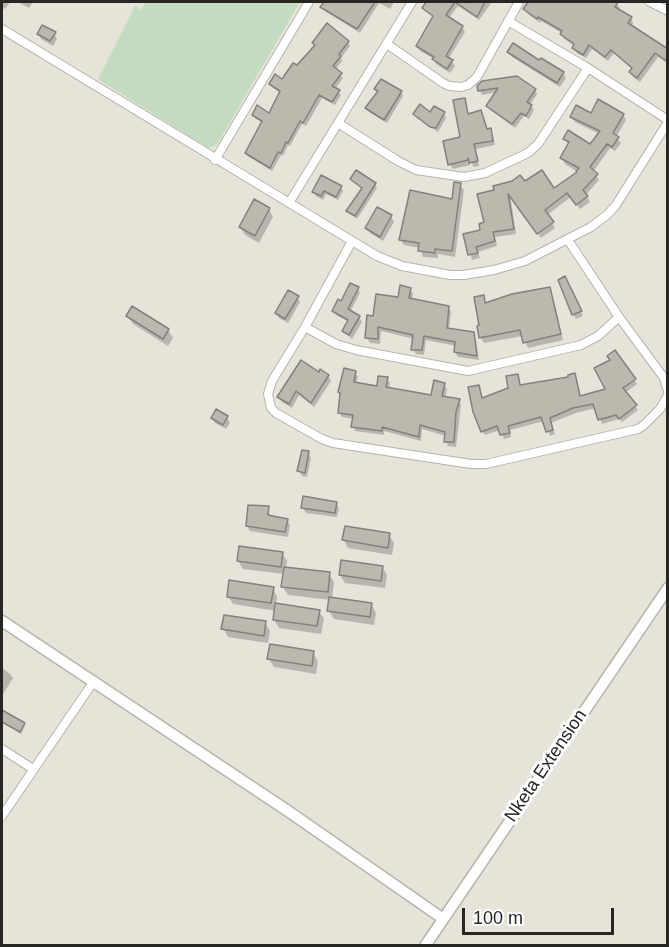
<!DOCTYPE html>
<style>
body{margin:0}
#map{position:relative;width:669px;height:947px;overflow:hidden;background:#e6e3d9;font-family:Helvetica,sans-serif}
canvas{display:block}
.frame{position:absolute;inset:0;border:3px solid #272622;pointer-events:none}
.scale{position:absolute;left:462px;top:908px;width:152px;height:27px;box-sizing:border-box;border:3px solid #272622;border-top:0;padding-left:8px;font-size:18px;line-height:21px;white-space:nowrap;color:#272622;-webkit-text-stroke:4px #fff;paint-order:stroke}
</style>
<div id="map">
<canvas width="669" height="947"></canvas>
<div class="frame"></div>
<div class="scale">100 m</div>
</div>
<script>
const ctx = document.querySelector('canvas').getContext('2d');
ctx.lineJoin = 'round';
function paint(path, color) { ctx.fillStyle = color; ctx.fill(path, 'evenodd'); }
const shape = rows => new Path2D(rows.map(r => 'M' + r).join(''));
function trace(path, color, width, dash) { ctx.strokeStyle = color; ctx.lineWidth = width; ctx.lineCap = dash ? 'butt' : 'round'; ctx.setLineDash(dash || []); ctx.stroke(path); }
function label(font, color, halo, rows, align = 'center') {
  ctx.font = font + ' Helvetica,sans-serif'; ctx.lineWidth = 6; ctx.setLineDash([]); ctx.textBaseline = 'middle'; ctx.strokeStyle = halo; ctx.fillStyle = color; for (const [text, x, y, turn = 0] of rows) {
    ctx.save(); ctx.translate(x, y); ctx.rotate((+turn || 0) * Math.PI / 180); ctx.textAlign = isNaN(turn) ? turn : align; if (halo) ctx.strokeText(text, 0, 0); ctx.fillText(text, 0, 0); ctx.restore();
  }
}
const green = shape([
 [145,2,300,2,219,141,214,146,208,148,98,79,135,6,142,10]
]);
const shadow = shape([
 [2,2,10,2,5,9,2,7],
 [18,2,33,2,29,8],
 [326,2,332,5,334,2,394,2,390,9,379,3,360,33,325,11,322,7],
 [428,2,438,7,441,2,492,2,479,20,458,6,448,19,462,27,465,32,449,58,455,66,450,73,436,64,433,58,420,51,417,46,434,18,424,8],
 [530,2,589,2,601,8,606,2,615,2,620,8,618,10,631,18,633,23,631,27,664,48,666,46,668,47,668,64,658,57,640,82,633,77,630,72,632,69,614,53,608,61,592,49,586,58,577,53,575,46,564,39,562,33,541,21,540,23,528,14,525,9],
 [54,33,57,39,53,46,41,39,39,34],
 [348,42,350,46,341,58,342,61,335,70,343,78,335,89,341,95,335,105,322,98,306,126,302,124,290,146,288,145,283,156,281,155,272,171,249,157,246,153,263,123,256,119,253,115,270,115,281,93,273,88,271,84,282,81,298,67],
 [509,52,540,62,563,73,566,78,560,87,512,57],
 [478,86,535,90,537,94,530,105,534,110,529,119,524,116,515,128,490,110,488,106,497,92,482,95],
 [376,89,401,92,403,96,387,123,369,112,367,108,378,93],
 [464,99,469,115,481,112,487,130,490,130,493,135,495,145,476,149,479,166,474,167,470,161,470,165,453,169,450,164,462,138],
 [415,114,444,114,446,118,438,132,417,118],
 [592,115,623,115,626,120,616,137,621,143,615,151,610,148,593,172,599,180,586,195,590,202,580,209,571,197,547,215,555,228,541,238,510,194,516,234,495,237,497,246,478,252,480,258,472,260,465,235,482,231,486,223,479,195,524,183,553,190,579,173,565,164,562,158,569,145,565,139,590,146,599,134,575,122,572,117],
 [357,172,375,184,377,188,357,219,348,211,362,189,351,179],
 [460,185,464,190,455,257,438,254,438,258,423,257,420,248,404,245,400,239,453,200],
 [341,187,343,191,338,200,326,194,323,200,316,196,314,192],
 [269,209,273,217,259,243,245,235,240,227],
 [391,216,394,222,383,241,370,233,367,228],
 [567,283,583,316,576,319,573,314],
 [358,288,360,293,350,312,359,317,362,322,352,339,343,331,349,322,336,315,334,311],
 [410,289,413,294,412,300,448,307,451,312,449,330,473,334,476,339,479,360,458,357,455,352,456,346,426,340,424,355,416,354,413,349,414,339,381,331,380,344,370,343,367,338,375,317],
 [549,289,552,295,563,340,528,348,523,336,484,343,480,337,483,297,486,303],
 [297,297,300,302,288,323,279,318,276,313],
 [128,316,168,330,173,338,168,346,133,324],
 [355,373,358,377,356,384,378,388,387,379,390,383,389,389,432,397,444,384,447,389,445,398,459,400,461,405,456,447,448,446,446,441,446,436,422,429,421,441,384,431,384,435,355,431,353,426,354,419,342,417,339,412,342,396,339,392],
 [319,374,328,376,331,381,314,407,299,395,292,408,282,402,279,397],
 [575,375,581,398,634,380,637,384,625,393,638,410,622,422,619,419,602,424,596,408,576,413,551,423,555,434,550,436,544,421,510,430,511,437,504,439,500,430,485,435,482,431,478,386,483,400,510,389,517,376,521,386,570,378],
 [217,411,227,417,230,423,226,429,215,423,212,418],
 [308,453,311,458,307,477,302,476,299,471],
 [336,503,339,508,337,517,306,513,303,508],
 [268,508,270,517,287,520,290,525,288,537,250,531,247,526],
 [389,535,394,543,392,555,348,548,344,540],
 [282,553,287,561,286,569,329,574,334,582,332,599,371,604,376,613,374,625,334,619,329,611,331,600,288,595,283,587,284,574,243,569,238,561],
 [382,567,387,575,385,588,345,583,340,575],
 [273,589,277,597,276,605,319,611,324,619,321,634,279,628,274,620,276,611,233,604,228,596],
 [265,623,270,631,268,643,228,637,223,628],
 [313,653,318,661,316,674,274,667,269,659],
 [2,668,10,674,13,678,2,696],
 [2,711,24,724,25,726,21,734,2,722]
]);
const building = shape([
 [324,2,375,2,357,29,320,7,324,2],
 [426,2,485,2,477,17,455,2,446,15,463,26,446,56,453,60,447,69,432,59,434,57,416,46,433,16,422,8,426,2],
 [528,2,618,2,615,7,632,17,628,23,668,49,668,62,655,53,637,78,629,72,632,68,611,50,605,57,589,45,583,55,572,48,574,44,560,34,562,31,538,17,537,19,523,9,528,2],
 [327,23,349,41,339,54,341,56,333,66,342,73,332,86,340,90,332,102,319,95,303,123,300,121,288,143,286,142,281,153,278,152,270,168,245,153,262,121,252,115,257,105,269,113,280,91,269,84,275,74,282,79,293,63,297,65,315,45,312,43,327,23],
 [42,25,56,32,50,41,37,34,42,25],
 [513,43,539,60,541,58,564,72,557,83,507,52,513,43],
 [517,76,536,89,527,102,532,105,526,116,521,113,512,124,486,106,498,88,478,91,477,86,482,81,517,76],
 [381,79,402,91,384,120,365,108,378,91,374,89,381,79],
 [465,98,468,114,481,110,487,129,491,128,493,141,474,144,478,161,469,163,468,158,468,160,448,165,443,141,460,137,453,100,465,98],
 [598,99,624,114,613,133,619,137,612,147,607,144,590,167,598,174,583,190,588,196,576,205,567,193,545,210,554,222,537,234,508,194,514,229,493,232,495,241,476,247,478,253,468,255,463,234,480,230,479,224,484,222,477,194,494,190,493,186,512,181,520,175,525,181,542,170,554,188,577,172,576,171,579,168,560,158,569,142,563,139,568,130,590,144,600,131,570,117,576,105,591,113,598,99],
 [420,104,430,112,434,106,445,112,436,128,430,127,413,114,420,104],
 [356,170,376,183,355,216,346,211,362,188,350,179,356,170],
 [321,175,342,186,336,197,324,191,321,196,312,192,321,175],
 [454,182,461,183,452,251,435,249,435,253,418,251,419,243,399,240,410,190,452,199,454,182],
 [254,199,270,208,255,236,239,227,254,199],
 [377,207,392,215,380,237,365,228,377,207],
 [565,276,582,311,572,315,558,280,565,276],
 [350,283,359,287,348,309,360,316,349,335,342,331,348,320,332,311,338,299,341,301,350,283],
 [400,285,411,288,409,298,449,306,447,328,474,332,477,356,454,352,455,342,424,336,422,350,411,350,413,335,378,327,378,339,365,338,367,315,373,316,376,294,398,297,400,285],
 [550,287,561,334,523,343,520,330,479,338,477,326,479,325,474,297,484,295,485,303,512,294,550,287],
 [288,290,299,296,285,319,275,313,288,290],
 [132,306,169,329,163,339,126,316,132,306],
 [615,350,636,379,623,388,637,405,619,419,616,415,598,420,593,404,573,408,550,418,553,430,546,432,541,417,508,426,510,433,500,435,497,426,481,432,473,412,468,387,479,385,482,398,508,388,506,376,518,374,520,385,568,377,568,375,575,373,580,396,605,389,594,368,610,360,607,356,615,350],
 [301,360,319,372,320,369,329,375,311,403,296,391,289,404,277,397,301,360],
 [344,368,356,371,354,382,377,386,378,376,388,377,386,387,431,395,434,380,445,383,442,396,460,399,456,412,454,442,444,442,445,432,420,425,419,437,382,427,382,431,351,427,353,415,338,413,340,393,338,392,344,368],
 [216,409,228,416,223,425,211,418,216,409],
 [302,450,309,451,305,473,297,471,302,450],
 [303,496,337,502,335,513,301,508,303,496],
 [248,505,269,506,268,515,288,519,285,532,246,526,248,505],
 [345,526,390,533,388,548,342,540,345,526],
 [239,546,283,552,281,567,237,561,239,546],
 [341,560,383,566,381,581,339,575,341,560],
 [284,567,330,572,328,592,281,587,284,567],
 [229,580,274,587,271,603,227,597,229,580],
 [329,597,372,603,370,617,327,611,329,597],
 [275,603,320,610,317,626,273,620,275,603],
 [224,615,266,621,264,636,221,629,224,615],
 [270,644,314,651,312,666,267,659,270,644],
 [2,710,25,723,20,732,2,722,2,710]
]);
const minor = shape([
 [650,2,668,11],
 [508,21,588,68,668,120],
 [2,29,377,256,402,266,450,275,464,275,494,270,525,261,591,227,607,215,616,205,668,122],
 [387,44,443,83,449,86,461,87,468,85,477,77,519,2],
 [338,123,398,161,416,170,464,177,485,173,528,153,538,144,588,68],
 [215,160,309,2],
 [289,203,412,2],
 [568,240,619,317,664,378,668,391],
 [352,241,305,327,272,381,268,394,271,408,276,413,322,439,333,443,471,464,486,464,638,429,644,425,660,409,668,395],
 [305,327,336,344,356,350,468,371,581,345,598,336,619,317],
 [2,749,33,769],
 [2,816,94,681]
]);
const tertiary = shape([
 [2,621,288,811,442,918],
 [425,946,668,588]
]);
const streetNames = [
 ["Nketa Extension",546,766,-56]
];
paint(green, '#c3dcbf');
paint(shadow, '#0003');
paint(building, '#bbb8ae');
trace(building, '#848278', 1.5);
trace(minor, '#b7b4aa', 10);
trace(tertiary, '#b7b4aa', 13);
trace(minor, '#fff', 8);
trace(tertiary, '#fff', 10);
label('18px', '#272622', '#fff', streetNames);
</script>
